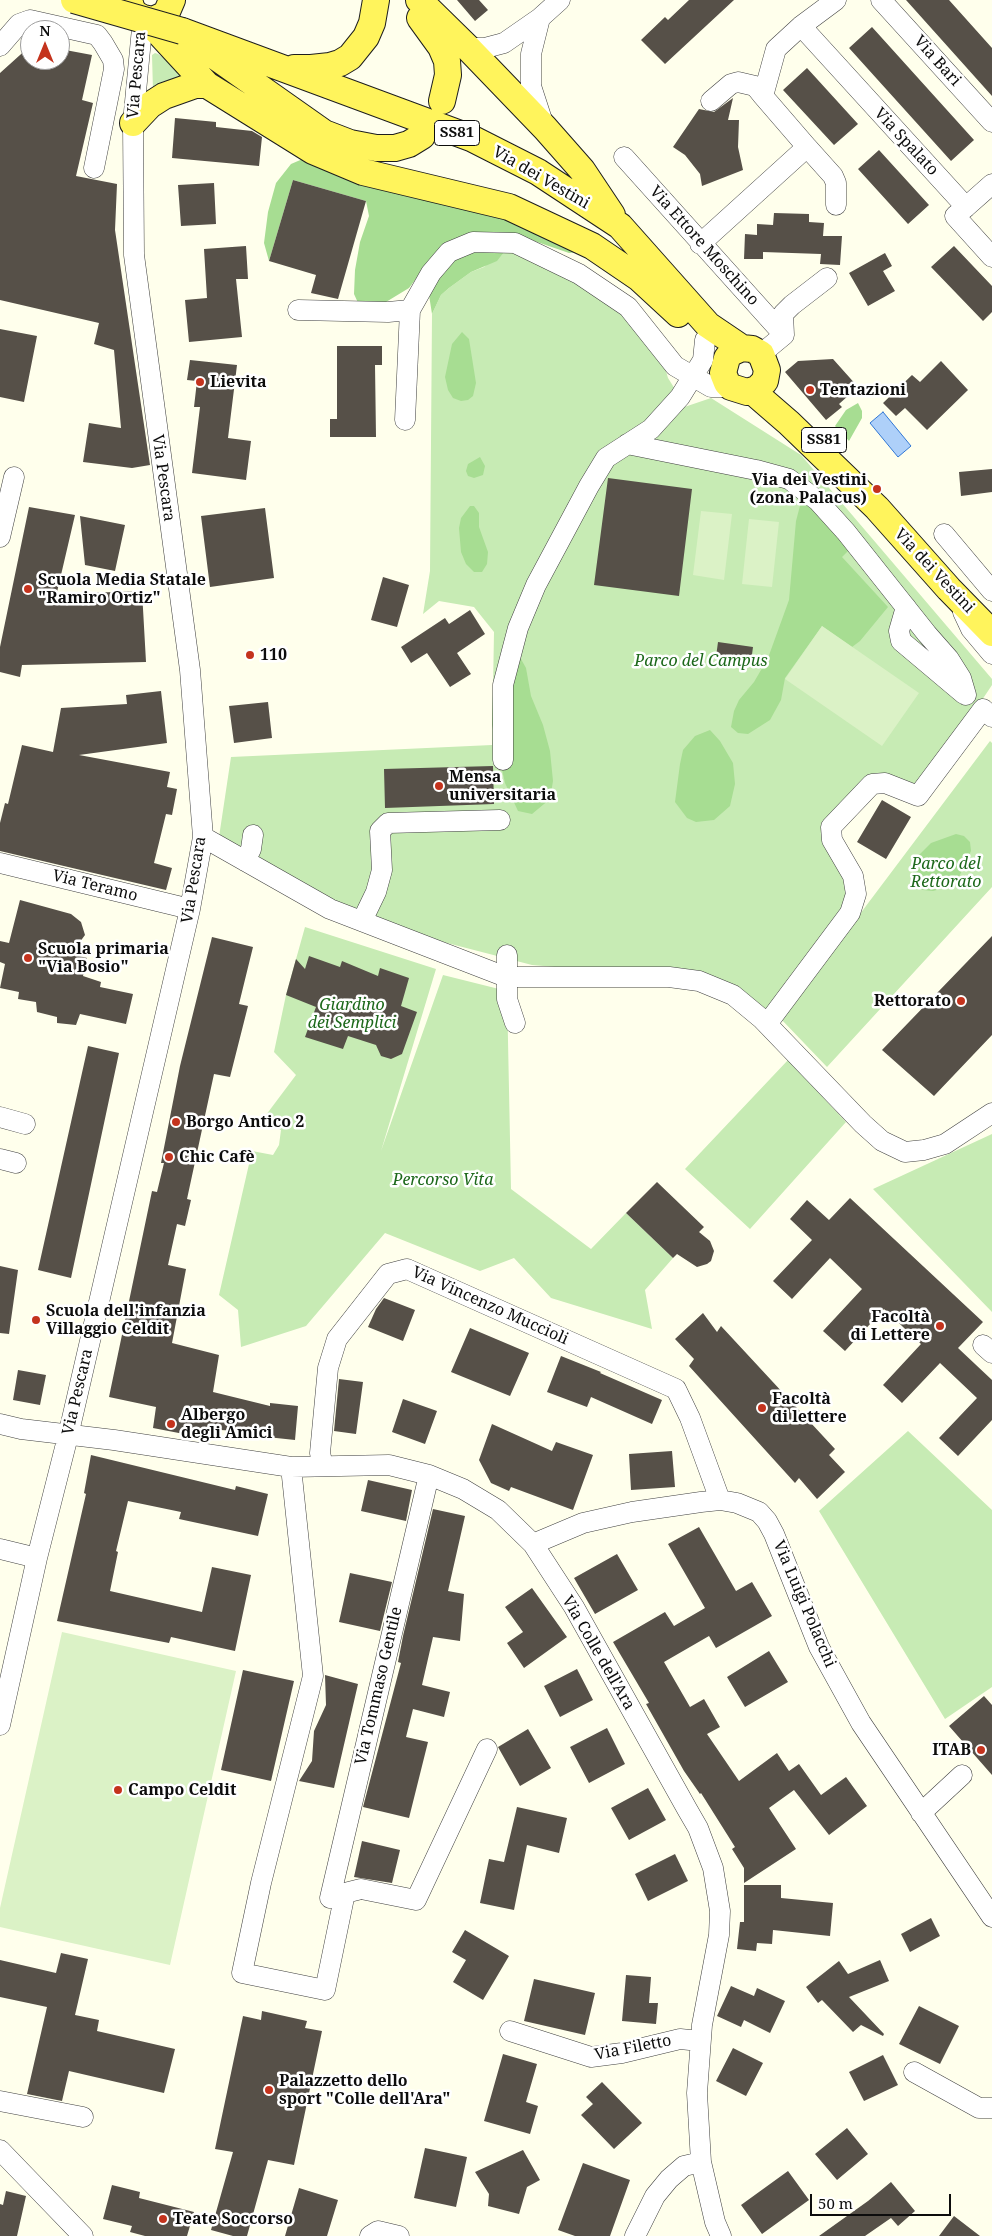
<!DOCTYPE html>
<meta charset="utf-8">
<style>
body{margin:0}
#map{position:relative;width:992px;height:2236px;overflow:hidden;background:#ffffec;font-family:"Noto Serif",serif}
canvas{display:block}
.north{position:absolute;left:20px;top:20px;width:50px;height:50px;box-sizing:border-box;background:#fff;border:1px solid #9e9e9e;border-radius:50%;rotate:0deg;font-size:14px;font-weight:700;line-height:20px;text-align:center;color:#0d0d0d}
.north::after{content:'';display:block;margin:auto;width:18px;height:22px;background:#c4331d;clip-path:polygon(50% 0,100% 100%,50% 72%,0 100%)}
.scale{position:absolute;left:810px;top:2194px;width:141px;height:22px;box-sizing:border-box;border:2px solid #0d0d0d;border-top:0;padding-left:6px;font-size:15px;line-height:18px;white-space:nowrap;color:#0d0d0d;-webkit-text-stroke:4px #fff;paint-order:stroke}
</style>
<div id="map">
<canvas width="992" height="2236"></canvas>
<div class="north">N</div>
<div class="scale">50 m</div>
</div>
<script>
const ctx = document.querySelector('canvas').getContext('2d');
ctx.lineJoin = 'round';
function paint(path, color) { ctx.fillStyle = color; ctx.fill(path, 'evenodd'); }
const shape = rows => new Path2D(rows.map(r => 'M' + r).join(''));
function trace(path, color, width, dash) { ctx.strokeStyle = color; ctx.lineWidth = width; ctx.lineCap = dash ? 'butt' : 'round'; ctx.setLineDash(dash || []); ctx.stroke(path); }
function label(font, color, halo, rows, align = 'center') {
  ctx.font = font + ' "Noto Serif",serif'; ctx.lineWidth = 5; ctx.setLineDash([]); ctx.textBaseline = 'middle'; ctx.strokeStyle = halo; ctx.fillStyle = color; for (const [text, x, y, turn = 0] of rows) {
    ctx.save(); ctx.translate(x, y); ctx.rotate((+turn || 0) * Math.PI / 180); ctx.textAlign = isNaN(turn) ? turn : align; if (halo) ctx.strokeText(text, 0, 0); ctx.fillText(text, 0, 0); ctx.restore();
  }
}
const green = shape([
 [155,53,158,54,193,78,153,91,152,55],
 [509,247,607,298,663,361,668,378,678,394,652,418,711,398,801,455,992,679,992,685,918,796,872,784,831,827,856,894,767,1024,733,995,669,977,532,965,362,921,219,837,231,757,492,745,494,632,474,607,439,601,423,614,430,571,432,314,441,295,449,288,471,272,484,267],
 [990,741,992,743,992,887,827,1067,781,1019],
 [305,927,436,969,381,1151,443,975,507,991,511,1189,591,1249,626,1213,673,1258,645,1290,652,1329,551,1298,514,1258,480,1271,385,1233,306,1326,241,1347,238,1310,219,1295,252,1151,273,1155,279,1145,281,1130,263,1119,296,1075,274,1052,286,995],
 [788,1060,846,1122,750,1229,685,1169],
 [992,1134,992,1312,873,1189],
 [908,1431,992,1510,992,1687,945,1719,819,1511]
]);
const forest = shape([
 [305,158,490,206,579,252,569,253,517,235,497,261,471,272,449,288,441,295,432,314,429,295,418,276,409,288,386,302,359,305,354,294,355,270,360,242,369,216,366,201,293,180,269,261,264,243,268,212,276,183,291,164],
 [462,332,469,339,476,383,473,396,468,400,461,401,453,398,448,390,445,377,452,344],
 [858,403,862,411,862,418,849,441,835,426,846,410],
 [480,457,485,466,483,475,474,478,468,476,466,471,468,464],
 [801,502,814,507,852,547,842,557,888,607,860,641,852,647,822,626,785,678,781,700,770,720,748,734,738,733,731,727,734,711,739,700,754,682,768,658,789,600,796,521],
 [470,506,474,506,479,513,479,527,488,552,487,564,482,572,474,572,466,564,461,552,459,528,461,518],
 [517,652,526,668,531,696,543,725,550,751,553,781,550,799,532,814,518,811,505,783,492,725,493,694,501,675],
 [710,730,720,741,733,763,735,784,730,806,714,820,696,822,687,818,675,802,680,764,683,750,695,736],
 [956,834,964,836,970,842,971,851,959,877,944,888,933,891,923,890,914,885,912,876,918,856,931,843]
]);
const pitch = shape([
 [701,511,732,514,724,580,693,575],
 [749,519,779,522,772,587,742,584],
 [822,626,919,693,882,746,785,679],
 [62,1632,236,1671,170,1965,0,1927,0,1908]
]);
const water = shape([
 [883,412,911,446,898,457,870,423,883,412]
]);
const building = shape([
 [457,0,479,0,488,10,475,21],
 [689,0,734,0,665,64,641,40,665,17,668,20],
 [906,0,949,0,992,48,992,96],
 [872,27,974,140,951,161,849,48],
 [30,46,30,60,60,60,60,49,92,55,82,100,93,103,76,176,117,184,115,230,150,465,132,468,83,462,89,423,121,428,114,350,94,344,99,323,0,300,0,73],
 [807,68,858,124,834,145,783,90],
 [733,98,728,120,739,120,738,147,743,170,702,186,700,174,685,155,673,147,699,109,714,112],
 [175,118,216,122,216,127,252,131,262,137,259,166,172,158],
 [879,150,929,205,908,224,858,169],
 [293,180,366,201,338,299,311,293,316,275,269,261],
 [214,183,216,224,181,226,178,185],
 [774,213,809,214,809,222,824,223,823,236,842,236,840,265,820,264,821,254,763,252,763,259,744,259,745,234,757,235,757,224,773,225],
 [246,246,248,279,236,279,242,337,189,342,185,300,207,298,204,249],
 [954,246,992,286,992,312,983,321,931,267],
 [885,253,892,266,883,271,895,291,868,306,849,273],
 [0,329,37,336,24,402,0,397],
 [337,346,382,346,382,365,375,365,376,437,330,437,330,419,337,419],
 [833,359,858,387,839,404,842,407,826,420,785,372,798,361],
 [190,360,237,365,228,438,251,441,246,480,192,473,200,407,194,407,197,381,187,380],
 [941,361,968,390,927,430,905,408,896,416,883,403,912,375,920,382],
 [992,469,992,492,961,496,959,472],
 [608,478,692,489,679,596,594,585],
 [29,507,75,515,54,605,88,605,87,593,142,591,146,662,22,665,20,677,0,672,0,647],
 [265,508,274,578,210,587,201,516],
 [80,516,125,525,115,571,85,565],
 [383,577,409,585,397,627,371,620],
 [470,610,485,634,457,653,471,674,450,687,427,653,411,663,401,647,445,618,449,624],
 [718,642,753,647,751,662,716,657],
 [161,691,167,743,79,755,170,772,167,787,177,789,172,815,166,814,154,863,172,868,166,890,0,851,0,823,5,803,8,804,22,745,53,752,61,708,127,704,126,695],
 [268,702,272,738,234,743,229,706],
 [493,766,494,804,385,808,384,769],
 [882,800,911,817,886,859,857,842],
 [20,900,71,914,81,922,85,935,71,954,87,958,83,976,101,982,100,987,133,994,126,1024,80,1014,76,1025,57,1023,57,1017,37,1012,36,1002,18,999,19,992,0,988,5,964,0,962,0,941,9,943],
 [992,936,992,1035,934,1096,882,1050],
 [212,937,253,947,239,1004,248,1006,230,1077,214,1074,187,1199,191,1200,185,1226,177,1224,168,1265,186,1269,172,1343,219,1355,213,1392,270,1406,270,1403,298,1406,295,1440,267,1437,267,1433,221,1430,219,1435,186,1426,184,1434,153,1428,156,1407,109,1397,152,1191,157,1192,164,1163,161,1163,180,1066],
 [309,956,340,967,342,961,378,976,380,968,409,978,401,1006,417,1012,402,1054,391,1059,381,1056,376,1045,348,1036,343,1049,305,1037,316,1007,286,995,296,959,305,969],
 [88,1046,119,1053,71,1278,38,1270],
 [657,1182,704,1227,699,1232,710,1241,714,1251,711,1261,707,1264,697,1267,677,1254,673,1258,626,1213],
 [850,1198,983,1322,958,1348,992,1380,992,1420,958,1456,939,1438,977,1398,940,1363,902,1403,883,1385,921,1344,884,1309,845,1351,823,1331,862,1289,830,1258,792,1299,773,1281,812,1240,790,1219,807,1200,829,1220],
 [0,1266,18,1270,9,1334,0,1333],
 [384,1298,415,1310,403,1341,368,1327,376,1309],
 [703,1313,717,1332,721,1326,835,1449,829,1455,845,1472,817,1499,799,1478,795,1483,689,1366,694,1359,675,1339],
 [470,1328,529,1353,510,1396,451,1372],
 [561,1356,601,1372,600,1373,662,1400,652,1424,591,1397,587,1407,547,1392],
 [18,1370,46,1375,40,1405,13,1400],
 [339,1379,363,1382,356,1434,334,1431],
 [403,1399,437,1411,425,1444,392,1432],
 [492,1424,552,1451,556,1442,593,1455,573,1510,511,1487,509,1491,491,1483,479,1460],
 [672,1451,675,1487,631,1490,629,1454],
 [91,1455,235,1490,236,1486,268,1494,258,1536,179,1519,181,1512,128,1501,116,1551,118,1552,110,1591,202,1612,212,1567,251,1575,235,1651,171,1637,169,1643,57,1621,86,1494,84,1493],
 [368,1480,412,1490,406,1521,361,1511],
 [433,1509,465,1516,448,1591,464,1594,460,1641,433,1637,422,1685,450,1692,444,1717,413,1709,406,1737,428,1742,409,1818,363,1807,401,1663,398,1662,403,1636],
 [699,1527,736,1591,752,1582,772,1616,716,1648,709,1636,664,1662,690,1707,704,1699,720,1727,707,1734,739,1781,777,1753,789,1771,799,1764,821,1795,846,1777,867,1806,829,1835,794,1790,769,1808,796,1849,744,1883,744,1868,732,1849,735,1847,701,1793,700,1794,684,1771,646,1704,649,1703,613,1642,665,1612,674,1626,705,1608,668,1544],
 [617,1554,638,1590,595,1614,574,1578],
 [350,1573,392,1582,380,1631,339,1622],
 [532,1588,567,1637,524,1668,507,1643,523,1632,505,1607],
 [769,1651,788,1682,745,1707,727,1677],
 [577,1669,593,1700,560,1717,544,1686],
 [243,1670,294,1681,271,1781,221,1770],
 [325,1675,358,1684,334,1788,299,1781,312,1761,314,1731,326,1705],
 [984,1696,992,1705,992,1775,949,1726],
 [607,1728,625,1764,589,1783,570,1747],
 [528,1729,551,1768,520,1786,498,1747],
 [648,1788,666,1820,629,1840,611,1808],
 [517,1807,567,1818,559,1853,527,1845,514,1910,480,1903,489,1859,504,1862],
 [362,1841,400,1850,392,1883,354,1877],
 [675,1854,688,1881,648,1901,635,1874],
 [744,1885,781,1885,781,1898,833,1903,830,1936,773,1930,772,1944,757,1943,756,1951,737,1949,740,1922,744,1922],
 [931,1918,940,1936,910,1952,901,1934],
 [465,1930,509,1956,483,2000,453,1982,466,1960,452,1952],
 [61,1953,88,1959,75,2015,99,2020,97,2031,175,2049,164,2093,69,2071,62,2101,27,2094,47,2007,0,1997,0,1960,56,1973],
 [880,1960,889,1981,849,1997,884,2034,883,2036,861,2025,853,2032,822,2000,818,2003,806,1987,839,1961,848,1974],
 [626,1975,651,1977,649,2003,658,2003,656,2024,622,2021],
 [534,1979,595,1993,585,2035,524,2021],
 [731,1986,754,1996,757,1988,785,2001,770,2033,744,2020,741,2027,717,2016],
 [919,2006,959,2026,940,2064,899,2044],
 [262,2011,307,2021,305,2028,322,2031,294,2165,268,2160,247,2236,233,2236,211,2230,233,2152,215,2149,243,2016,261,2020],
 [733,2048,763,2063,746,2096,716,2081],
 [503,2054,537,2064,526,2102,538,2106,530,2134,484,2121],
 [883,2055,898,2085,864,2101,849,2072],
 [602,2082,642,2123,614,2149,581,2115,593,2104,586,2097],
 [847,2128,868,2154,837,2180,815,2154],
 [425,2148,467,2157,456,2207,414,2198],
 [523,2150,540,2180,527,2187,519,2214,488,2206,489,2194,475,2172],
 [583,2163,630,2180,610,2236,575,2236,558,2230],
 [788,2171,809,2200,762,2234,741,2205],
 [891,2182,915,2211,898,2226,891,2218,865,2236,819,2236,868,2201],
 [112,2185,140,2192,139,2198,194,2212,187,2236,145,2236,130,2232,132,2226,103,2219],
 [299,2188,338,2200,327,2236,285,2236],
 [6,2191,26,2196,17,2236,0,2236,0,2204,3,2205],
 [954,2216,980,2236,939,2236]
]);
const minor = shape([
 [881,0,992,122],
 [540,18,531,54,531,86,544,126],
 [801,26,966,207,955,216,992,257],
 [0,46,19,24,30,20,97,35,103,43,113,60,114,69,94,168],
 [468,48,485,48,504,43,540,18,560,0],
 [711,101,731,84,738,82,755,86,763,96],
 [807,147,833,176,836,183,836,205],
 [624,157,784,335,761,354],
 [966,207,992,184],
 [700,244,807,147,763,96,776,49,801,26,836,0],
 [298,310,388,312,410,310],
 [784,335,783,314,792,305,827,278],
 [405,420,410,310,431,273,449,252,473,242,515,243,579,274,628,307,675,366,711,387,731,387],
 [627,444,756,470,789,479,818,501,846,532,927,634,949,659,961,678,966,695],
 [944,534,992,591],
 [0,537,14,477],
 [906,607,899,631,901,641,964,694],
 [963,612,971,629,992,654],
 [503,760,503,685,518,628,536,585,589,486,606,458,651,429,680,397,703,360,705,340],
 [203,837,330,909,506,977,669,977,699,981,733,995,762,1019,863,1124,882,1141,905,1152,924,1150,945,1144,992,1113],
 [245,861,251,849,253,835],
 [0,863,190,909],
 [362,921,376,892,382,870,380,831,388,823,500,820],
 [507,955,507,999,515,1023],
 [767,1024,850,913,856,894,853,876,832,840,831,827,872,784,885,783,918,796,983,709,992,717],
 [0,1117,25,1124],
 [0,1159,16,1163],
 [983,1345,992,1353],
 [0,1424,21,1429,114,1440,291,1467,389,1465,429,1475,463,1489,498,1510,533,1544,574,1607,687,1809,698,1828,713,1868,720,1911,719,1935,702,2025,697,2093,701,2162,715,2222,721,2236],
 [323,1466,320,1453,328,1368,337,1339,388,1274,407,1269,676,1389,690,1418,720,1500],
 [291,1467,313,1676,261,1883,242,1973,325,1990,345,1893,361,1889,416,1900,487,1749],
 [533,1544,583,1523,632,1512,701,1502,720,1500,737,1503,759,1512,767,1521,774,1534,819,1647,861,1723,992,1917],
 [0,1549,37,1558],
 [0,1725,37,1558,68,1436,190,909,203,837,190,670,134,255,133,123,143,18],
 [921,1813,962,1775],
 [330,1898,429,1475],
 [510,2031,591,2057,622,2053,680,2039,700,2041],
 [914,2072,979,2108,992,2108],
 [0,2101,83,2117],
 [0,2150,83,2236],
 [370,2236,378,2231,399,2236],
 [635,2236,655,2196,669,2179,684,2166,701,2162]
]);
const major = shape([
 [129,0,132,10,137,15,143,18,153,20,166,14,172,0],
 [419,0,468,48,545,128,582,170,612,215],
 [420,18,441,47,447,61,448,75,442,101],
 [147,20,207,85,313,151,363,172,509,207,592,246,639,278,678,314],
 [182,31,471,138,538,172,620,226,708,325,742,348,752,349,761,354,767,370,765,381,757,389,747,392,731,387,727,383,723,373,727,358,731,353,742,348],
 [202,47,324,133,350,143,376,148,395,148,409,144,422,136],
 [294,68,311,68,330,66,340,63,350,57,366,37,372,23,376,0],
 [133,123,150,105,164,96,195,85,207,85],
 [752,391,789,423,877,508,949,589,992,633]
]);
const majorBridge = shape([
 [74,0,182,31]
]);
const markers = [
 [200,382,5,"#c4331d"],
 [810,390,5,"#c4331d"],
 [877,489,5,"#c4331d"],
 [28,589,5,"#c4331d"],
 [250,655,5,"#c4331d"],
 [439,786,5,"#c4331d"],
 [28,958,5,"#c4331d"],
 [961,1001,5,"#c4331d"],
 [176,1122,5,"#c4331d"],
 [169,1157,5,"#c4331d"],
 [36,1320,5,"#c4331d"],
 [940,1326,5,"#c4331d"],
 [762,1408,5,"#c4331d"],
 [171,1424,5,"#c4331d"],
 [981,1750,5,"#c4331d"],
 [118,1790,5,"#c4331d"],
 [269,2090,5,"#c4331d"],
 [163,2219,5,"#c4331d"]
];
const shields = [
 [457,133,45],
 [824,440,45]
];
const shieldNames = [
 ["SS81",457,133],
 ["SS81",824,440]
];
const streetNames = [
 ["Via Bari",937,61,48],
 ["Via Pescara",137,75,-85],
 ["Via Spalato",906,142,47],
 ["Via dei Vestini",541,178,30],
 ["Via Ettore Moschino",704,246,48],
 ["Via Pescara",163,478,82],
 ["Via dei Vestini",934,571,47],
 ["Via Pescara",194,880,-81],
 ["Via Teramo",95,886,14],
 ["Via Vincenzo Muccioli",490,1306,24],
 ["Via Pescara",78,1392,-77],
 ["Via Luigi Polacchi",804,1604,67],
 ["Via Colle dell'Ara",598,1653,60],
 ["Via Tommaso Gentile",379,1686,-77],
 ["Via Filetto",633,2048,-11]
];
const poiNames = [
 ["Lievita",210,382],
 ["Tentazioni",820,390],
 ["Via dei Vestini",867,480,"right"],
 ["(zona Palacus)",867,498,"right"],
 ["Scuola Media Statale",38,580],
 ["\"Ramiro Ortiz\"",38,598],
 ["110",260,655],
 ["Mensa",449,777],
 ["universitaria",449,795],
 ["Scuola primaria",38,949],
 ["\"Via Bosio\"",38,967],
 ["Rettorato",951,1001,"right"],
 ["Borgo Antico 2",186,1122],
 ["Chic Cafè",179,1157],
 ["Scuola dell'infanzia",46,1311],
 ["Villaggio Celdit",46,1329],
 ["Facoltà",930,1317,"right"],
 ["di Lettere",930,1335,"right"],
 ["Facoltà",772,1399],
 ["di lettere",772,1417],
 ["Albergo",181,1415],
 ["degli Amici",181,1433],
 ["ITAB",971,1750,"right"],
 ["Campo Celdit",128,1790],
 ["Palazzetto dello",279,2081],
 ["sport \"Colle dell'Ara\"",279,2099],
 ["Teate Soccorso",173,2219]
];
const parkNames = [
 ["Parco del Campus",701,661],
 ["Parco del",946,864],
 ["Rettorato",946,882],
 ["Giardino",352,1005],
 ["dei Semplici",352,1023],
 ["Percorso Vita",443,1180]
];
paint(green, '#c7ebb4');
paint(forest, '#a7dd92');
paint(pitch, '#dbf2c6');
paint(water, '#aed0f9');
trace(water, '#3177d4', 1);
paint(building, '#565048');
trace(minor, '#404040', 21);
trace(major, '#1e1e1e', 28);
trace(minor, '#fff', 20);
trace(major, '#fff45c', 26);
trace(majorBridge, '#1e1e1e', 28, []);
trace(majorBridge, '#fff45c', 26);
for (const [x, y, r, color] of markers) { const dot = new Path2D(); dot.arc(x, y, r, 0, 2 * Math.PI); ctx.fillStyle = color; ctx.fill(dot); trace(dot, '#fff', 2); }
for (const [x, y, w] of shields) { const box = new Path2D(); box.roundRect(x - w / 2, y - 12.5, w, 25, 4); ctx.fillStyle = '#fff'; ctx.fill(box); trace(box, '#0d0d0d', 1); }
label('bold 15px', '#0d0d0d', null, shieldNames);
label('16px', '#0d0d0d', '#fff', streetNames);
label('bold 16px', '#0d0d0d', '#fff', poiNames, 'left');
label('italic 16px', '#1c681a', '#fff', parkNames);
</script>
